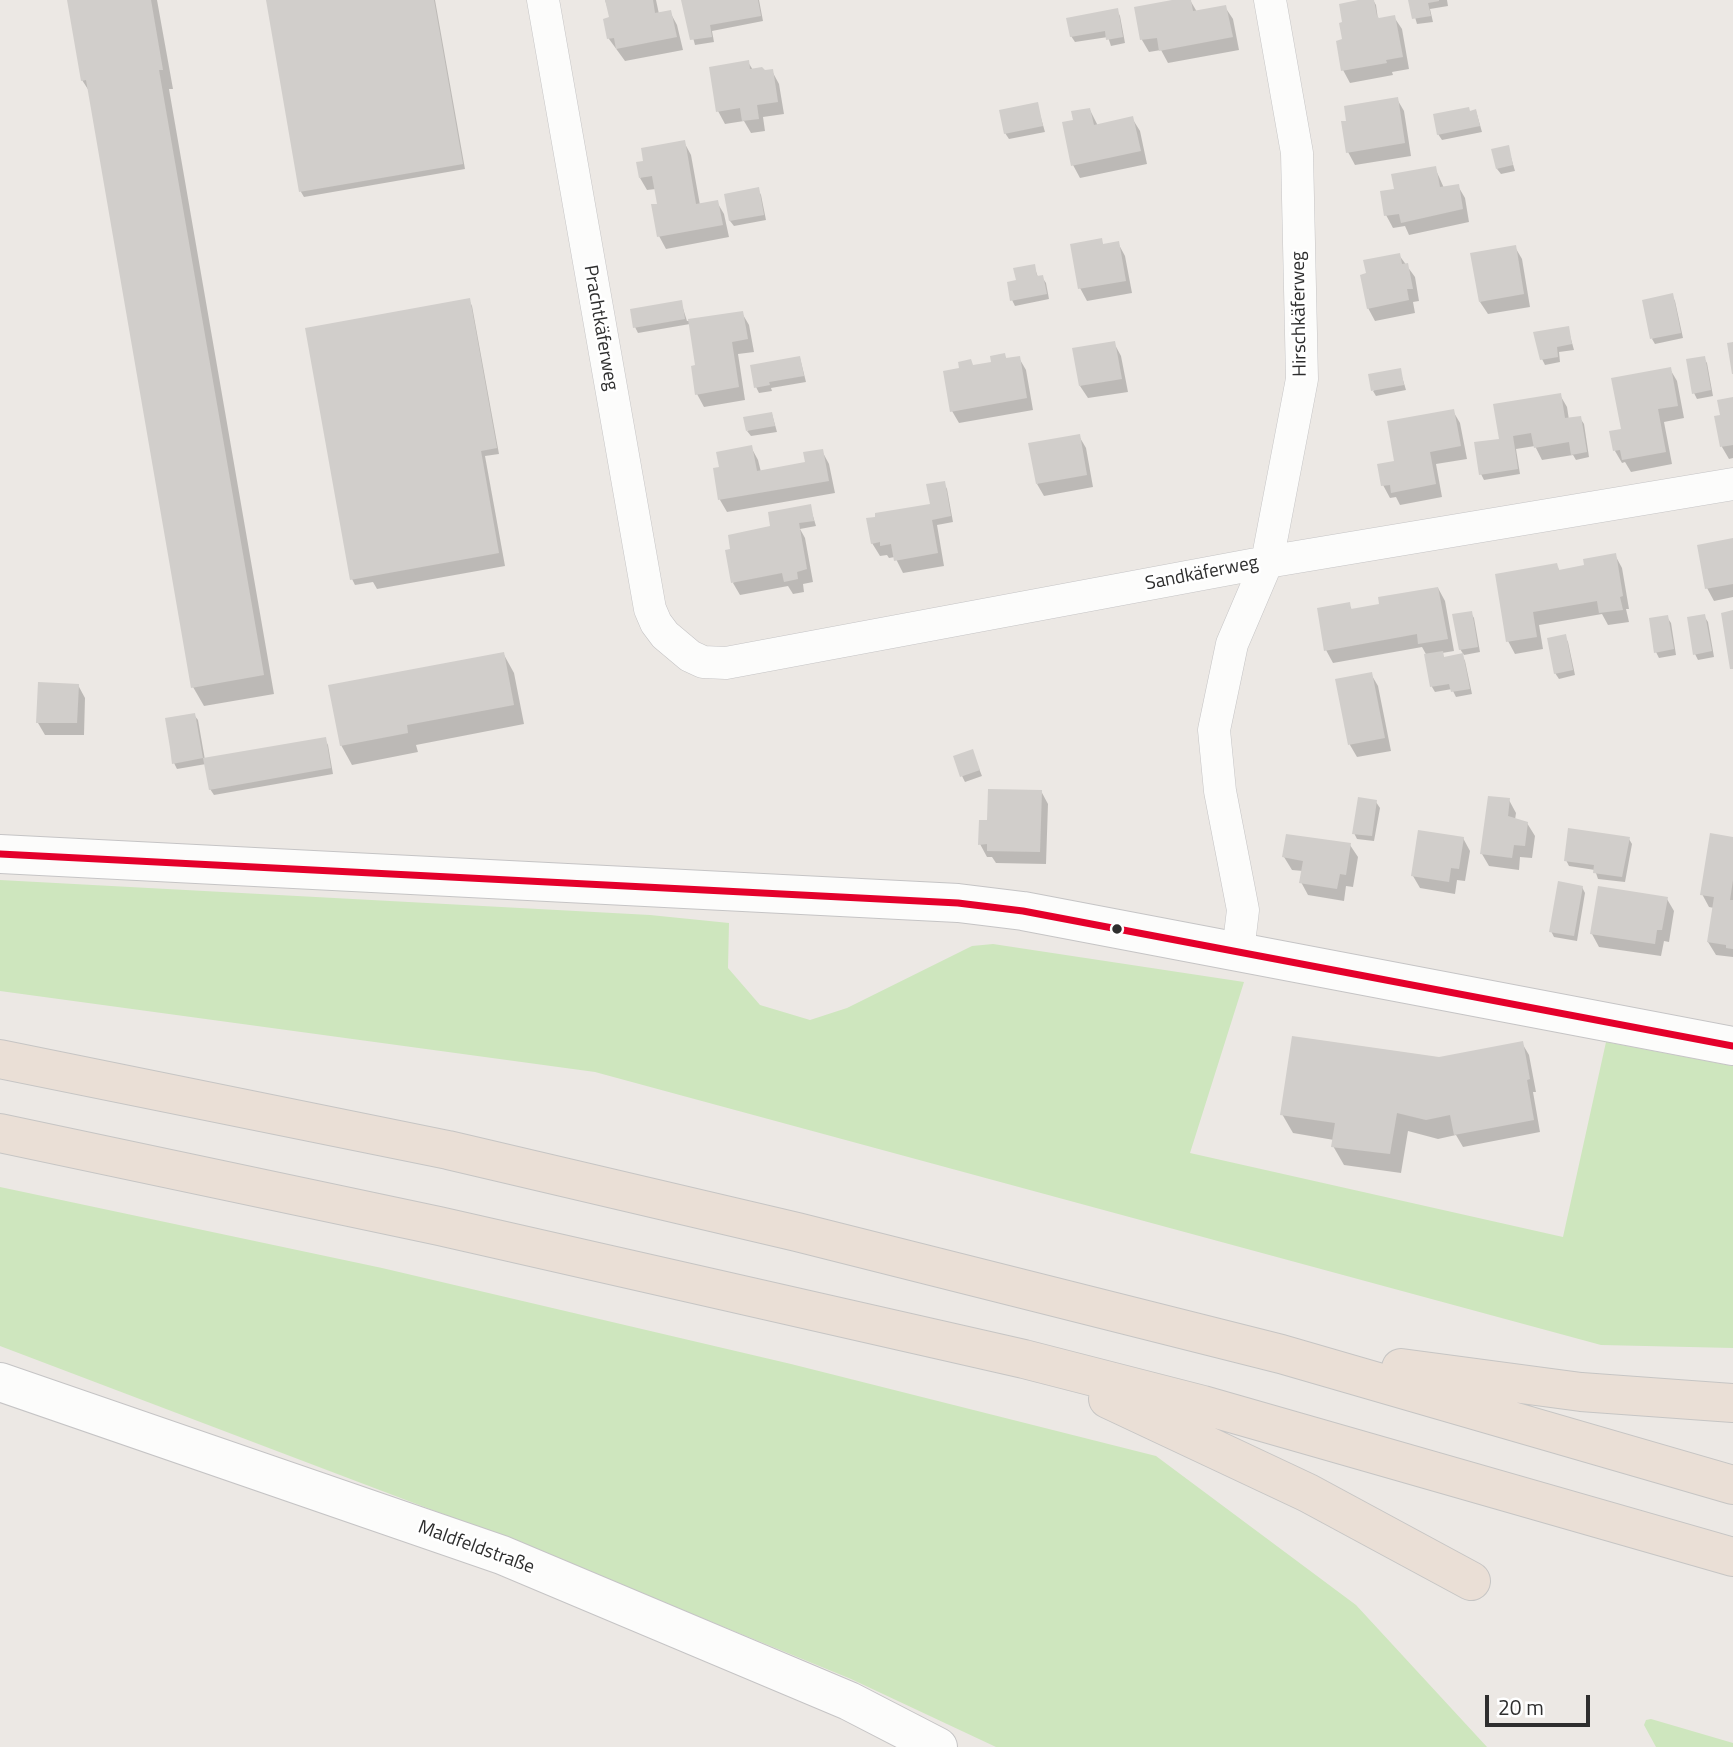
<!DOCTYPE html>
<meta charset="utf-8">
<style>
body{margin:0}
#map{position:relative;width:1733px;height:1747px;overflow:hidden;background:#ece8e4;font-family:"Titillium Web",sans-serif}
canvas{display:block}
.scale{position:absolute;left:1485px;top:1695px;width:105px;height:32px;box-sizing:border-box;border:4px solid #2e2e2e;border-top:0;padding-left:9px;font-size:21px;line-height:24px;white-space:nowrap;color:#2e2e2e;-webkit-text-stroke:5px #fff;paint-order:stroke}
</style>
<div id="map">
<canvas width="1733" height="1747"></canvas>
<div class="scale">20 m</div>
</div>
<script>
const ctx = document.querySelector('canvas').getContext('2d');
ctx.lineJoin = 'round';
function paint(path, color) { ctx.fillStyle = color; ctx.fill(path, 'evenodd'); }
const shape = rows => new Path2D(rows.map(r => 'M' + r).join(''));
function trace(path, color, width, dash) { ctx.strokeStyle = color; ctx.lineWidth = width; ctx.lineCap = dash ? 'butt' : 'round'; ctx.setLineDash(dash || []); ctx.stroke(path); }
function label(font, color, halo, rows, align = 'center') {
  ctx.font = font + ' "Titillium Web",sans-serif'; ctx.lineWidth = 5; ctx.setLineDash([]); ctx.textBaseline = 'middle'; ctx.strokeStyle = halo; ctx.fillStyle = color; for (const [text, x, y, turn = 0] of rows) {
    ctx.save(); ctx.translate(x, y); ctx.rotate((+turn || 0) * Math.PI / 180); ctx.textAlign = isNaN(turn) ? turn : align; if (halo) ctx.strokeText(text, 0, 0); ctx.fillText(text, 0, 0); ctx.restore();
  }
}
const green = shape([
 [0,880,650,915,729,923,728,968,760,1005,810,1020,847,1008,972,946,993,944,1244,982,1190,1153,1563,1237,1606,1042,1733,1066,1733,1348,1601,1345,595,1072,0,991],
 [0,1187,382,1268,791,1364,1156,1456,1356,1605,1487,1747,996,1747,851,1679,514,1541,0,1346],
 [1651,1719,1733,1743,1733,1747,1656,1747,1644,1725,1646,1720]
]);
const shadow = shape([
 [69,0,157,0,173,89,169,89,274,694,204,706,193,687,91,94,82,80],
 [267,0,435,0,465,169,304,197,301,192],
 [605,0,656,0,659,14,670,12,677,25,683,50,625,61,609,39,605,20,611,19],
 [683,0,759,0,763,21,712,31,714,42,695,45],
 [1182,0,1190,0,1197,12,1225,7,1233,19,1239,50,1168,63,1161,50,1149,52,1142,40,1136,8],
 [1368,0,1373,0,1376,5,1378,19,1394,17,1402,29,1409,69,1392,72,1393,75,1350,83,1343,70,1344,41],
 [1410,0,1447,0,1448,6,1430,9,1433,22,1417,24],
 [1117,10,1120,16,1125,43,1111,46,1108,37,1075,42,1071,36],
 [748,62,753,70,772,71,779,84,784,114,763,117,765,131,751,133,744,121,725,124,718,111],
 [1397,99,1404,111,1411,156,1355,165,1348,152],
 [1037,104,1045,132,1009,139,1005,133],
 [1090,110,1098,126,1132,118,1140,131,1147,164,1080,178,1073,165,1075,121],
 [1476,111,1482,132,1442,140,1438,134,1470,112],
 [684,142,691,155,700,205,717,202,724,214,729,237,666,249,659,236,659,205,656,189,647,190,640,178],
 [1508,147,1515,171,1501,174,1497,169],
 [1435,168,1444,188,1458,186,1465,198,1469,222,1409,235,1405,226,1393,228,1386,215,1396,190],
 [758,189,761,195,766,220,734,226,730,221,726,195],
 [1101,240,1104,246,1118,243,1125,256,1132,293,1087,301,1080,288],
 [1515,247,1522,259,1530,307,1488,314,1480,302],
 [1399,255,1415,277,1419,301,1413,302,1415,313,1375,321,1368,308],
 [1034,266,1038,277,1042,277,1046,283,1049,299,1015,306,1012,300,1018,281],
 [1672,295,1675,301,1683,338,1655,344,1652,339],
 [469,300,472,306,499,454,485,456,505,566,377,589,373,582,355,585,352,579],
 [681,302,687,321,742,313,749,325,754,352,738,354,745,400,704,407,697,394,697,366,690,324,638,333,635,327],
 [1568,328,1574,350,1559,352,1560,362,1545,365,1542,359],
 [1114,343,1121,356,1128,392,1088,398,1080,386],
 [1004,355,1007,359,1019,358,1026,370,1033,410,959,423,952,411,961,370,993,363],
 [800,358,806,382,771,388,772,391,759,393,756,387],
 [1704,358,1707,363,1713,396,1697,399,1694,393],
 [1670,369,1677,381,1684,418,1664,422,1672,464,1631,472,1625,462,1622,463,1615,451,1623,430],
 [1400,370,1406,390,1376,396,1373,391],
 [1560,395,1567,407,1569,420,1580,418,1584,424,1589,457,1576,460,1573,455,1542,460,1535,446,1516,449,1520,474,1484,480,1481,474,1501,440],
 [1733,399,1733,458,1729,459,1722,447,1722,416],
 [1453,411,1460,423,1467,459,1436,464,1442,497,1400,505,1396,497,1390,498,1383,485,1396,462],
 [772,414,777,432,751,436,747,431],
 [1079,436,1086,448,1093,487,1044,496,1037,484],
 [751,447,758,460,761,472,807,464,822,451,829,464,835,493,727,512,720,500,715,469,721,469],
 [944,483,947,489,953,522,937,525,944,566,903,573,895,557,889,558,887,555,880,556,872,543,932,505],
 [810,506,816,526,800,529,805,538,813,582,803,584,804,592,793,594,788,586,740,595,733,583,772,528],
 [1733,540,1733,597,1714,601,1707,588],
 [1615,555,1622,568,1629,609,1626,609,1629,622,1608,625,1602,614,1539,625,1543,649,1515,654,1508,641,1556,565,1560,571,1586,566],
 [1438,588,1445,601,1454,651,1442,653,1445,659,1462,655,1465,661,1472,694,1456,697,1452,689,1435,692,1432,687,1427,656,1422,647,1333,663,1326,650,1349,604,1352,610,1381,605],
 [1471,613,1474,618,1480,652,1464,655,1460,649],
 [1704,616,1708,622,1714,657,1698,660,1695,654],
 [1667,617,1671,623,1676,655,1659,658,1656,652],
 [1565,636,1568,642,1575,675,1559,679,1555,673],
 [503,653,514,673,524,724,416,745,418,752,352,765,341,745],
 [1371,674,1378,686,1391,751,1357,757,1350,745,1337,680],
 [78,685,85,698,84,735,45,735,38,723],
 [194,715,198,720,205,760,325,739,328,745,333,774,214,795,210,789,206,764,177,769,174,763],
 [972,751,982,776,965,782,962,776],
 [1041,791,1048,804,1046,864,996,863,992,857,987,857,980,844,989,821],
 [1509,800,1516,813,1515,820,1527,823,1535,836,1532,858,1520,857,1519,870,1489,866,1482,854],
 [1376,802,1380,808,1374,841,1357,839,1354,833],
 [1463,838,1470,851,1465,881,1457,880,1455,894,1420,888,1413,876],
 [1733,838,1733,957,1716,955,1708,942,1714,908,1709,907,1702,894],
 [1629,839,1632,844,1625,882,1598,879,1595,870,1569,866,1566,860],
 [1350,845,1358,857,1353,887,1346,886,1344,901,1308,895,1301,882,1303,871,1292,870,1284,857],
 [1582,887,1585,893,1577,941,1554,937,1551,931],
 [1667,899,1674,911,1669,942,1664,941,1661,956,1599,947,1592,934],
 [1522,1043,1529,1055,1536,1092,1533,1092,1540,1132,1463,1147,1456,1135,1438,1139,1408,1131,1401,1173,1344,1165,1333,1146,1334,1140,1293,1133,1282,1114]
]);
const building = shape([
 [67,0,151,0,163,70,159,70,264,675,191,688,86,80,81,81],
 [266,0,434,0,463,164,299,192],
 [605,0,653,0,655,13,671,10,677,37,616,49,614,38,607,39,603,19,609,17],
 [681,0,758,0,761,16,710,25,712,37,690,40],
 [1172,0,1191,0,1193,11,1226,5,1233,37,1159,51,1157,38,1140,40,1134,7],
 [1358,0,1374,0,1377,16,1379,18,1395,15,1403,57,1386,60,1387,63,1341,71,1336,41,1342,39,1339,23,1342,22,1339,4],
 [1408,0,1439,0,1439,1,1428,3,1431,16,1412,19],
 [1118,8,1123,37,1106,40,1105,31,1070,37,1066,18],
 [749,60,750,69,762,67,765,70,773,69,778,102,757,105,759,119,742,121,740,108,716,112,709,67],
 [1398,97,1405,143,1346,153,1341,121,1346,121,1344,106],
 [1038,102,1043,126,1004,134,999,110],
 [1469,107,1470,111,1476,109,1480,126,1437,135,1433,114],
 [1090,108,1094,125,1133,116,1141,151,1071,166,1062,122,1073,120,1071,111],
 [685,140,696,204,718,200,723,225,657,237,651,204,657,204,652,176,639,178,636,162,643,161,641,148],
 [1509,145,1513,165,1496,169,1491,149],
 [1436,166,1440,187,1459,184,1463,209,1401,223,1399,214,1384,216,1380,191,1394,189,1391,174],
 [759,187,764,215,729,221,724,194],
 [1102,238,1103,244,1119,241,1126,281,1078,289,1070,244],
 [1516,245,1524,294,1479,302,1470,253],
 [1400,253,1402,264,1408,263,1413,289,1407,289,1409,300,1367,309,1360,275,1366,273,1363,260],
 [1035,264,1037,276,1043,275,1047,294,1010,301,1007,282,1016,280,1013,268],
 [1673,293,1681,333,1650,339,1642,300],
 [470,298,497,448,481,451,499,553,350,580,305,328],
 [682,300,685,319,633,328,630,309],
 [743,311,748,339,732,342,739,387,695,395,691,366,695,365,688,319],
 [1569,326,1572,344,1557,347,1558,357,1540,360,1533,332],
 [1115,341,1122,379,1079,386,1072,348],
 [1733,342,1733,374,1732,374,1727,343],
 [1005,353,1006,358,1020,356,1027,398,950,412,943,371,959,368,958,362,971,359,973,365,991,362,990,356],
 [800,356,804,376,769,382,770,385,754,388,750,365],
 [1705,356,1711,390,1692,394,1686,359],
 [1671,367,1678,406,1658,409,1666,452,1622,460,1620,450,1613,451,1609,431,1621,429,1611,378],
 [1401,368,1404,385,1371,391,1368,374],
 [1561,393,1565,418,1581,416,1587,452,1571,455,1569,442,1534,448,1531,433,1513,436,1518,469,1479,475,1474,442,1499,439,1493,404],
 [1733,397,1733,445,1720,447,1714,416,1720,415,1717,400],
 [1454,409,1461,446,1430,452,1436,484,1391,493,1390,485,1381,486,1377,464,1394,461,1387,421],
 [772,412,775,426,746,431,743,417],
 [1080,434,1087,475,1036,484,1028,443],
 [752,445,757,471,805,462,803,452,823,449,829,481,718,500,713,468,719,467,716,452],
 [945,481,951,516,932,520,938,553,894,561,891,544,880,546,880,542,871,544,866,518,875,517,875,513,930,504,926,484],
 [811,504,814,521,799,523,807,569,797,572,798,579,784,582,782,573,731,583,725,550,730,549,728,535,770,526,768,512],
 [1733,538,1733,584,1705,589,1697,545],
 [1616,553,1623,596,1620,597,1623,610,1599,613,1597,601,1533,612,1537,637,1506,642,1495,574,1557,563,1559,570,1584,565,1583,559],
 [1438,587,1448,639,1418,644,1417,634,1324,651,1317,608,1350,602,1351,609,1379,604,1378,597],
 [1733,610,1733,669,1730,669,1721,613],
 [1472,611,1478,647,1459,650,1452,614],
 [1705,614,1712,651,1693,655,1687,617],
 [1668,615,1674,649,1654,653,1649,618],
 [1566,634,1573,670,1554,674,1547,638],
 [1443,651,1444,657,1463,653,1470,689,1451,692,1449,684,1430,687,1424,654],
 [504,652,514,705,407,725,408,733,340,746,328,685],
 [1372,672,1385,738,1348,745,1335,679],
 [38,682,79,684,77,723,36,723],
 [195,713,203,758,326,737,331,768,209,790,203,758,172,764,170,748,165,718],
 [973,749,980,770,960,777,953,756],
 [988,789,1042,790,1040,852,987,851,987,844,978,845,979,820,987,820],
 [1488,796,1510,798,1508,816,1528,822,1525,846,1514,845,1512,858,1480,854],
 [1358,797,1377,800,1372,836,1352,834],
 [1568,828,1630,837,1622,877,1593,873,1594,865,1564,861],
 [1418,830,1464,837,1459,869,1451,868,1449,882,1411,876],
 [1710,833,1733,837,1733,880,1730,900,1733,900,1733,949,1726,948,1726,945,1707,942,1714,897,1700,895],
 [1286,834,1351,843,1346,875,1340,874,1337,889,1299,883,1303,861,1282,857],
 [1558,881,1583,886,1574,936,1549,932],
 [1598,886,1668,897,1662,930,1657,930,1655,944,1590,934],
 [1292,1036,1439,1057,1523,1041,1530,1079,1527,1080,1534,1120,1454,1135,1450,1115,1426,1120,1397,1113,1390,1154,1331,1147,1335,1123,1280,1115]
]);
const minor = shape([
 [543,0,650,609,656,623,665,635,690,656,703,662,726,663,1267,562,1733,484],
 [1238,952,1243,910,1220,791,1214,730,1232,644,1267,562,1302,379,1297,153,1270,0]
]);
const tertiary = shape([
 [0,854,958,903,1023,911,1733,1046]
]);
const secondary = shape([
 [0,1382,502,1555,849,1701,938,1747]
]);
const motorway = shape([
 [0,1059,448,1150,797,1232,1281,1354,1733,1485],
 [0,1133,439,1226,1024,1359,1203,1405,1733,1557],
 [1401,1368,1581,1392,1733,1403],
 [1108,1399,1308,1493,1471,1581]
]);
const bus1 = shape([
 [0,854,958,903,1023,911,1733,1046]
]);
const markers = [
 [1117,929,6,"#2e2e2e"]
];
const streetNames = [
 ["Hirschkäferweg",1300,314,-91],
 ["Prachtkäferweg",600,328,80],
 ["Sandkäferweg",1202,574,-11],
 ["Maldfeldstraße",476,1548,20]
];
paint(green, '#cee6be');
paint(shadow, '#0003');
paint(building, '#d1cecb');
trace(minor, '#c5c4c5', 33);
trace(tertiary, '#c5c4c5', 40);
trace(secondary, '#c5c4c5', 40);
trace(motorway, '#c6c5c4', 40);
trace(minor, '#fcfcfb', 32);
trace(tertiary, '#fcfcfb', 38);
trace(secondary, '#fcfcfb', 38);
trace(motorway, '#eadfd6', 38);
trace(bus1, '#e4002b', 7);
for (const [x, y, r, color] of markers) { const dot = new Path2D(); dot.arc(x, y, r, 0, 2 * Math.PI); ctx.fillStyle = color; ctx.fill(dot); trace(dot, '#fff', 2.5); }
label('19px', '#2e2e2e', '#fff', streetNames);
</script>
